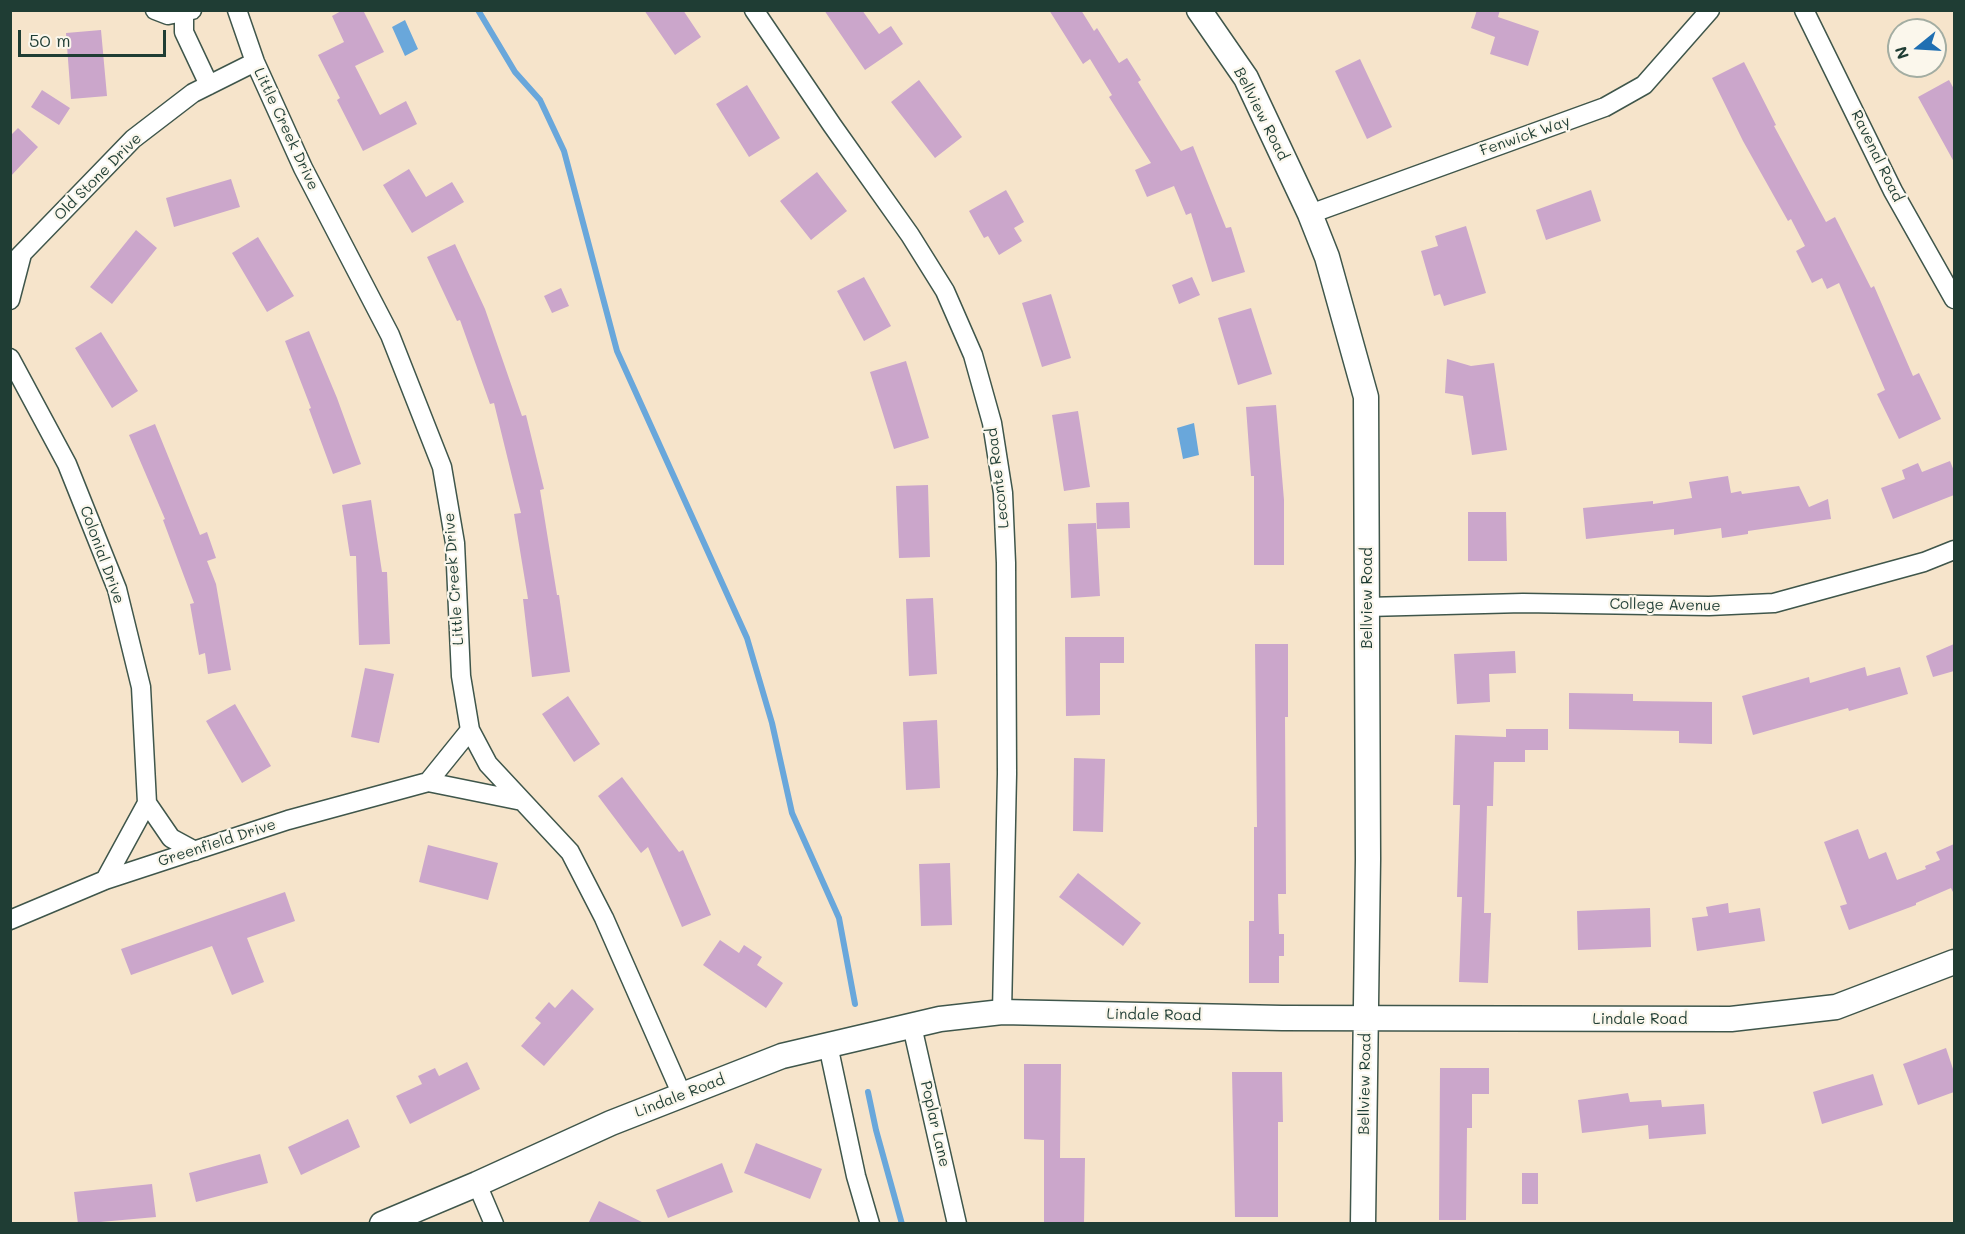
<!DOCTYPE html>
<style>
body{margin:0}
#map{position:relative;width:1965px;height:1234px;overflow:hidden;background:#f6e4cb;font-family:Mali,sans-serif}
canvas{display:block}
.frame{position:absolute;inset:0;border:12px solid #1f3d34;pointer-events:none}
.north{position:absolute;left:1887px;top:18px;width:60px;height:60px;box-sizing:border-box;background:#fbf7ec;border:2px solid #a3ada2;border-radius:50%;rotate:252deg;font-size:16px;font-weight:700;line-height:24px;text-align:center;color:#1f3d34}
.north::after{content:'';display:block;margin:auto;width:21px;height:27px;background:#1f6fb2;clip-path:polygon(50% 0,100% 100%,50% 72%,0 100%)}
.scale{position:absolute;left:18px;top:30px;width:148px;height:27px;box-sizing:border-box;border:3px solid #1f3d34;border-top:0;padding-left:8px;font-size:18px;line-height:21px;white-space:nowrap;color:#1f3d34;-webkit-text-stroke:4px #fbf7ec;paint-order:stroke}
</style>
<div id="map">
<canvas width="1965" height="1234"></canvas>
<div class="frame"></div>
<div class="north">N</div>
<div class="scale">50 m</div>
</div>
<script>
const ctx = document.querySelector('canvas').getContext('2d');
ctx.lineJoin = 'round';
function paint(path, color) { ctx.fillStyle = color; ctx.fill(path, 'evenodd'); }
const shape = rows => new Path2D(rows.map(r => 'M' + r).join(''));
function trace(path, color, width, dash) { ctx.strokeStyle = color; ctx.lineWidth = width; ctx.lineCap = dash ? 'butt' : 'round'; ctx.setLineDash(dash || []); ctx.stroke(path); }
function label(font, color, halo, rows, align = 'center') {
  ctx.font = font + ' Mali,sans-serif'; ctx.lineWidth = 4.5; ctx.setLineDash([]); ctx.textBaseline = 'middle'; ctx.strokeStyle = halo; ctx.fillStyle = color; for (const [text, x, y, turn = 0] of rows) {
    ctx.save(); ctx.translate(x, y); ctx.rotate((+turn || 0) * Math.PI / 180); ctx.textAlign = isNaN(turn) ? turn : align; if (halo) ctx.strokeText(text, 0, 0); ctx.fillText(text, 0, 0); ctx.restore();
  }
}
const water = shape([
 [405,20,418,49,405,56,392,27],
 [1194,423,1199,455,1183,459,1177,428]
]);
const stream = shape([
 [478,10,515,72,540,100,564,151,617,351,747,638,772,723,792,813,839,918,855,1004],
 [868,1092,876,1130,902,1224]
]);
const building = shape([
 [343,10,363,10,384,52,355,66,380,115,406,101,417,124,363,151,337,100,340,98,318,55,344,42,332,16],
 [644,10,683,10,701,37,675,55],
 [824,10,862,10,879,34,891,26,903,44,865,70],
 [1049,10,1081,10,1094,31,1097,28,1119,63,1127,58,1141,80,1138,82,1181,151,1193,146,1226,228,1231,227,1245,272,1212,282,1191,213,1186,215,1174,186,1147,197,1135,170,1151,163,1109,97,1112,95,1090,59,1083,64],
 [1477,10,1500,10,1498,17,1539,31,1528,66,1490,54,1495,37,1471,28],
 [101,30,107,96,71,99,66,33],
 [1360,59,1392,127,1367,139,1335,71],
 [1744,62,1776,125,1774,126,1826,222,1835,217,1871,288,1874,286,1913,376,1919,373,1941,419,1899,439,1877,394,1885,390,1839,283,1827,289,1822,278,1812,283,1796,251,1805,246,1791,219,1788,221,1743,141,1712,78],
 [919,80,962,137,935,158,891,102],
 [1949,80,1954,89,1954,162,1918,97],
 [747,85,780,138,749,157,716,104],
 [42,90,70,108,59,125,31,107],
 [18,128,38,147,10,177,10,136],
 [409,169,426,197,452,182,464,202,412,233,383,185],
 [817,172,847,211,811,240,780,201],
 [231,179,240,207,174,227,166,198],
 [1006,190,1024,222,1014,228,1022,241,999,255,988,236,984,238,969,211],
 [1591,190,1601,221,1546,240,1536,210],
 [1466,226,1486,293,1444,306,1440,294,1434,296,1421,251,1438,246,1435,236],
 [136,230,157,248,112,304,90,287],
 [258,237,294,296,267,312,232,253],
 [455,244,485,309,522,416,526,415,544,489,540,490,557,595,559,595,570,672,532,677,523,599,528,599,514,514,521,513,494,403,490,404,460,320,457,321,427,257],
 [864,277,891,326,864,341,837,291],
 [1192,277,1200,295,1179,304,1172,285],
 [561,288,569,306,552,313,544,296],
 [1051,294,1071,358,1042,367,1022,303],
 [1251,308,1272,374,1238,385,1218,318],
 [309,331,337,398,361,464,333,474,309,409,311,408,285,341],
 [101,332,138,391,112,408,75,348],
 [1447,359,1471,366,1494,363,1507,450,1472,455,1463,396,1445,393],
 [906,361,929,438,894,449,870,372],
 [1276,405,1284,500,1284,565,1254,565,1254,476,1251,476,1246,407],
 [1078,411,1090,487,1064,491,1052,415],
 [155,424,200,535,207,532,216,558,207,561,216,584,231,670,208,674,205,653,199,655,190,604,194,603,163,520,165,519,129,435],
 [1950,461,1954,471,1954,495,1893,519,1881,488,1905,479,1902,470,1918,463,1922,472],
 [1728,476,1731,493,1741,491,1742,494,1799,486,1809,507,1828,499,1831,519,1748,531,1748,534,1722,538,1721,528,1674,535,1674,529,1586,539,1583,508,1653,501,1653,504,1692,498,1689,482],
 [928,485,930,557,899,558,896,486],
 [371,500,382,572,387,572,390,644,359,645,356,556,350,556,342,505],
 [1129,502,1130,528,1097,529,1096,503],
 [1468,512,1506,512,1507,561,1468,561],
 [1096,523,1100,596,1071,598,1068,524],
 [933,598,937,674,909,676,906,599],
 [1065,637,1124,637,1124,663,1100,663,1100,715,1066,716],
 [1255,644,1288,644,1288,717,1285,717,1286,894,1278,894,1279,934,1284,934,1284,956,1279,956,1279,983,1249,983,1249,921,1254,921,1254,827,1257,827],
 [1954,644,1954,671,1933,677,1926,656],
 [1515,651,1516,673,1489,674,1490,702,1457,704,1454,654],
 [1865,667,1867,676,1900,667,1908,694,1849,711,1848,708,1753,735,1742,696,1809,677,1810,683],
 [365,668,394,674,379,743,351,737],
 [1569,693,1633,694,1633,701,1712,702,1712,744,1679,743,1679,731,1569,729],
 [568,696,600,744,574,762,542,714],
 [235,704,271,766,242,783,206,721],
 [937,720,940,788,906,790,903,722],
 [1506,729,1548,729,1548,750,1525,750,1525,762,1494,762,1493,806,1487,806,1484,913,1491,913,1488,983,1459,982,1462,897,1457,897,1460,805,1453,805,1455,735,1506,737],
 [1074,758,1105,759,1103,832,1073,831],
 [622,777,679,852,683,850,711,915,682,927,648,847,641,853,598,796],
 [1858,829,1869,859,1886,852,1897,880,1926,869,1925,866,1940,860,1936,852,1954,844,1954,894,1951,888,1916,903,1916,905,1849,930,1840,906,1847,904,1824,842],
 [428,845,498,863,488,900,419,882],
 [950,863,952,925,921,926,919,864],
 [1078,873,1141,923,1123,946,1059,897],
 [285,892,295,921,247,938,264,982,232,995,212,946,131,975,121,949],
 [1728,903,1729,913,1760,908,1765,941,1697,951,1692,918,1708,916,1706,907],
 [1650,908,1651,947,1578,950,1577,911],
 [720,940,739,953,744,945,762,957,757,965,783,983,766,1008,703,965],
 [572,989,594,1009,544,1066,521,1046,541,1023,535,1018,549,1002,555,1008],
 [1946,1048,1954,1072,1954,1092,1918,1105,1903,1064],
 [467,1062,480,1089,410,1124,396,1096,422,1084,418,1076,435,1068,439,1076],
 [1024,1064,1061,1064,1060,1158,1085,1158,1084,1224,1044,1224,1044,1140,1024,1139],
 [1440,1068,1489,1068,1489,1094,1472,1094,1472,1128,1467,1128,1466,1220,1439,1220],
 [1232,1072,1282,1072,1283,1122,1278,1122,1278,1217,1235,1217],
 [1873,1074,1883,1105,1822,1124,1813,1092],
 [1628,1093,1630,1102,1661,1100,1662,1107,1704,1104,1706,1134,1649,1139,1648,1125,1582,1133,1578,1100],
 [348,1119,360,1147,301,1175,288,1147],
 [756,1143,822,1169,810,1199,744,1173],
 [260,1154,268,1183,196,1202,189,1173],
 [722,1163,733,1192,668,1218,656,1190],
 [1522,1173,1538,1173,1538,1204,1522,1204],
 [152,1184,156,1217,78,1224,74,1192],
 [599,1201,646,1224,588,1224]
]);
const street = shape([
 [155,10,168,15,192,10],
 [237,10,255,62,303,168,390,335,442,467,455,543,461,676,470,730,488,764,570,852,604,918,682,1095],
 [754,10,832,125,910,235,945,291,973,355,992,423,1003,493,1006,563,1007,774,1002,1012],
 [1804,10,1893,191,1954,299],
 [184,13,184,32,209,85],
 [1310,214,1605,107,1644,85,1710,10],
 [10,266,133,139,193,93,255,62],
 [10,300,22,254],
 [10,358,67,464,117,589,141,687,147,803,171,838,195,851],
 [1367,607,1523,603,1709,606,1774,603,1924,562,1954,550],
 [428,782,470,730],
 [105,880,147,803],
 [10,920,105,880,288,820,428,782,522,801],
 [912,1026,957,1224],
 [828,1045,856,1176,870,1224],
 [477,1184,494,1224]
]);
const secondary = shape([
 [1199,10,1246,78,1310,214,1327,257,1366,397,1368,859,1363,1224],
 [382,1224,477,1184,611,1123,782,1056,940,1019,1002,1012,1282,1018,1731,1019,1836,1007,1954,962]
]);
const streetNames = [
 ["Bellview Road",1261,114,63],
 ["Little Creek Drive",286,129,65],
 ["Fenwick Way",1525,136,-19],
 ["Ravenal Road",1877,156,64],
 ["Old Stone Drive",98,177,-45],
 ["Leconte Road",998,478,-97],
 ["Colonial Drive",102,555,70],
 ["Little Creek Drive",454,579,-94],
 ["Bellview Road",1367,598,-90],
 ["College Avenue",1665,605,1],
 ["Greenfield Drive",217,843,-18],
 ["Lindale Road",1154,1015,1],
 ["Lindale Road",1640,1019],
 ["Bellview Road",1365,1084,-89],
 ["Lindale Road",680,1096,-21],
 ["Poplar Lane",935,1124,77]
];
paint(water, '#69a7db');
trace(stream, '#69a7db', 6);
paint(building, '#cba6cb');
trace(street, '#3f564b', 21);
trace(secondary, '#3f564b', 27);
trace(street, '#fff', 18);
trace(secondary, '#fff', 24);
label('15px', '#1f3d34', '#fbf7ec', streetNames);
</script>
